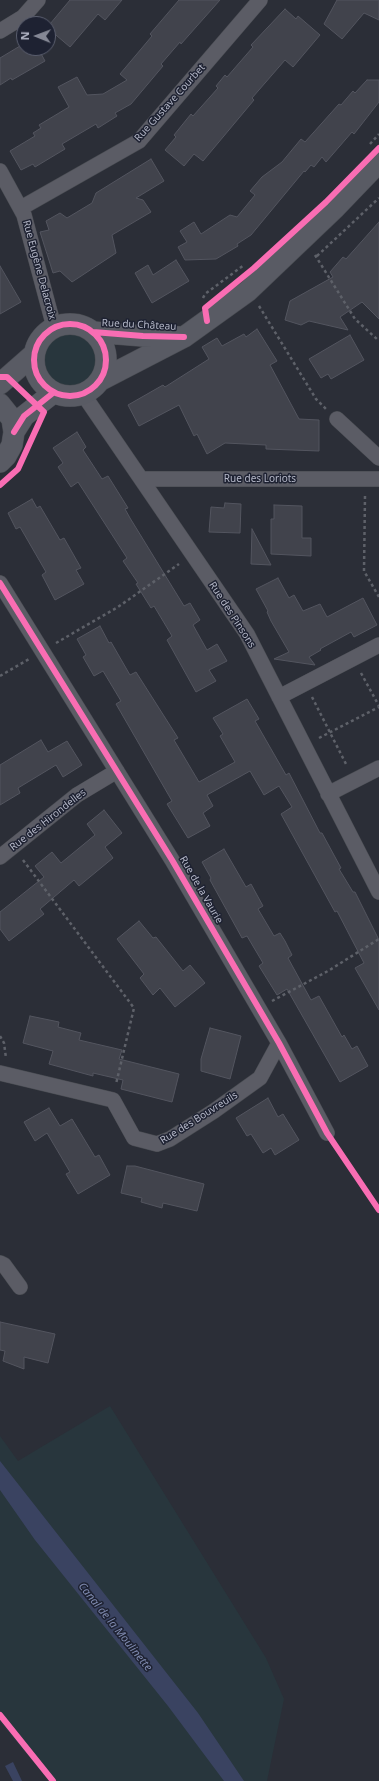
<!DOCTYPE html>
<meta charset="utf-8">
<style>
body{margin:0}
#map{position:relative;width:379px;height:1781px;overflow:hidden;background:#2b2e37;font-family:"Noto Sans",sans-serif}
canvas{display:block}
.north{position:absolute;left:16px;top:16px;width:40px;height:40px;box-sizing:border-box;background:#1e2232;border:1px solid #5a5e6e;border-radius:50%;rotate:271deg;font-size:11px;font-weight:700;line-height:16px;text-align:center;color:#b5b8c8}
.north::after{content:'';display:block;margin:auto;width:14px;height:18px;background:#858895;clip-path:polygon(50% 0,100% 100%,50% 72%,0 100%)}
</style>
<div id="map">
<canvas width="379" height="1781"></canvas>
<div class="north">N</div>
</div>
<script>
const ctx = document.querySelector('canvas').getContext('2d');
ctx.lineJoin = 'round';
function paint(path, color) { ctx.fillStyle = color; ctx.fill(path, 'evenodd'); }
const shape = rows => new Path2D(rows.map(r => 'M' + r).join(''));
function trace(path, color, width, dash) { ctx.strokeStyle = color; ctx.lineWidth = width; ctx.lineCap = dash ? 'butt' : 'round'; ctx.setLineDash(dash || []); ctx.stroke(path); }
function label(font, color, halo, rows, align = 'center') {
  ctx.font = font + ' "Noto Sans",sans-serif'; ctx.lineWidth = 3; ctx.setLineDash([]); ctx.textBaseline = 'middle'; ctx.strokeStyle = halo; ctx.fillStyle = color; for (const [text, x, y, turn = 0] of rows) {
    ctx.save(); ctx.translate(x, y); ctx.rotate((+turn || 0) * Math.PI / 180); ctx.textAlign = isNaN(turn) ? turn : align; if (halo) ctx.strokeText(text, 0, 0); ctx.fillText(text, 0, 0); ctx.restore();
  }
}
const green = shape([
 [77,331,87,337,97,353,95,369,86,380,72,388,60,384,49,377,42,368,41,357,45,345,53,335,62,332],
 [110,1406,266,1658,284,1699,267,1781,49,1781,0,1722,0,1436,18,1461]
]);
const water = shape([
 [0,1461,198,1713,244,1781,224,1781,168,1706,35,1540,0,1490],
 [13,1762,22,1781,13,1781,5,1766]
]);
const building = shape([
 [70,0,122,0,105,20,98,14,70,47,50,30,50,24,70,0],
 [179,0,220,0,181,44,180,42,161,64,163,66,131,104,115,113,117,116,98,128,96,124,62,144,65,149,35,167,33,164,21,170,10,151,35,136,33,133,41,128,39,125,69,107,58,87,77,77,87,95,103,94,127,80,120,74,152,36,150,34,179,0],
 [337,0,379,0,379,20,364,13,342,39,324,24,337,0],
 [285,9,296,19,298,16,320,35,293,67,285,60,252,98,254,100,203,161,194,154,184,166,165,150,176,137,174,135,191,114,193,116,218,88,216,86,225,75,227,77,253,47,251,45,285,9],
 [20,46,22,49,38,48,45,61,12,80,11,78,0,85,0,58,20,46],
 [367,80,379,80,379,102,354,134,352,132,326,162,322,157,314,167,311,165,305,172,304,171,251,235,237,244,238,246,216,259,185,260,178,247,187,242,180,231,194,222,201,234,230,215,237,217,255,195,250,191,262,177,282,162,301,139,305,142,339,104,341,105,353,91,355,93,367,80],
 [151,159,164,181,136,198,143,200,151,212,112,235,116,253,72,282,60,271,53,273,40,232,49,230,46,221,60,213,67,218,92,203,96,193,151,159],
 [379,222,379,319,362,302,340,317,348,330,309,321,301,325,285,320,290,301,333,277,330,272,343,257,346,259,379,222],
 [176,260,189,281,152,303,135,273,148,265,153,275,176,260],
 [0,266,21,302,0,314,0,266],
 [257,329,277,361,270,365,299,419,319,420,319,451,266,449,266,445,225,443,207,454,197,434,194,436,179,405,139,426,128,405,163,385,165,387,209,359,202,347,217,338,222,346,244,334,246,337,257,329],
 [350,335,364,360,331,379,328,374,321,378,309,359,350,335],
 [77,432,86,447,83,450,102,479,108,476,128,508,125,509,130,518,184,606,190,603,200,620,193,625,207,650,217,644,227,661,209,670,216,681,196,692,167,640,172,636,154,606,151,608,136,584,138,583,123,561,127,558,78,482,71,487,58,467,63,463,53,448,77,432],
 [32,499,37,508,40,506,60,540,64,538,81,568,76,570,84,584,55,600,42,575,46,572,20,527,16,529,8,513,32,499],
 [225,503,241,504,240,533,209,532,211,507,224,508,225,503],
 [274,505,302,506,302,538,311,538,311,556,271,554,271,519,274,519,274,505],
 [252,529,271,565,251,564,252,529],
 [278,578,289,598,294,595,303,611,320,604,327,617,363,598,377,625,354,637,351,632,320,649,321,650,309,657,315,665,274,659,289,652,271,621,267,612,268,611,256,589,278,578],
 [100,626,109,643,111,642,130,675,136,672,178,738,174,740,199,782,235,762,220,736,223,734,213,718,247,699,259,719,255,721,286,775,289,773,320,833,322,833,341,868,339,869,353,892,355,892,379,940,379,1010,355,968,364,963,337,911,335,912,281,814,292,807,279,786,264,795,250,771,207,795,213,806,203,813,210,826,188,838,167,804,172,801,116,704,121,701,103,671,94,676,83,657,86,655,77,639,100,626],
 [41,740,48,752,67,741,82,765,63,777,56,765,18,788,20,793,0,805,0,765,41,740],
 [104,810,122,833,105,847,113,858,79,886,74,880,40,909,44,914,9,941,0,929,0,912,44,877,35,866,52,852,61,863,95,835,87,824,104,810],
 [224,849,246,887,251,884,263,906,258,909,274,936,280,933,285,941,292,955,288,958,311,1000,319,996,342,1037,344,1035,352,1049,357,1046,368,1066,340,1082,287,989,277,995,259,966,263,963,247,936,242,938,210,880,211,878,202,862,224,849],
 [139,921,153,938,156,937,183,971,190,965,205,983,175,1007,160,988,153,995,140,978,144,974,117,939,139,921],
 [30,1016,59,1022,58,1027,81,1033,79,1040,122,1050,119,1059,179,1074,172,1102,121,1089,123,1080,93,1073,93,1076,49,1064,53,1051,23,1043,30,1016],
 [210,1028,241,1036,230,1079,201,1071,201,1059,210,1028],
 [268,1098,278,1117,283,1114,299,1140,275,1155,271,1148,263,1153,251,1134,247,1136,236,1118,268,1098],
 [49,1108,60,1126,72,1119,95,1157,99,1155,110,1175,78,1194,66,1174,70,1172,47,1133,35,1141,24,1122,49,1108],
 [127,1166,135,1166,204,1184,197,1211,163,1203,162,1208,141,1202,142,1198,121,1193,127,1166],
 [0,1322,55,1334,48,1363,24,1357,24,1369,3,1361,5,1351,0,1350,0,1322]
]);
const path = shape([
 [370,144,379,134],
 [315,255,355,319,379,341],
 [317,256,379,198],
 [203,298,205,294,244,265],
 [259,306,316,399,326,409],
 [365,496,364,571,379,597],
 [56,643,118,607,179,564],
 [361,673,379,706],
 [0,676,29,659],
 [312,697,347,766],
 [319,738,379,707],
 [23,860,134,1008,116,1084],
 [272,1001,328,971,379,939],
 [0,1036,4,1043,6,1058]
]);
const street = shape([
 [0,31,23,17,38,0],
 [0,171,24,215,54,327],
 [21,208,139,141,260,0],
 [83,394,247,634,379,892],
 [337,419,379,458],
 [142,479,379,479],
 [0,583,172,860,279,1043,327,1133],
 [279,697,379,645],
 [328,794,379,768],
 [0,857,77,795,117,771],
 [0,1073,113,1100,134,1138,157,1144,170,1139,214,1111,260,1078,279,1043],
 [0,1263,4,1265,20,1287]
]);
const secondary = shape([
 '34 360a36 36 0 1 1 72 0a36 36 0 1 1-72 0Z',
 [93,332,143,336,182,337],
 [99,381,184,337,248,291,335,208,379,162],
 [0,384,34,354],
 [0,404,12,419,14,432,12,445,6,456,0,462],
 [14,432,24,416,53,393]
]);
const cycleway = shape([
 [207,321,205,308,254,268,326,202,379,148],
 '34 360a36 36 0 1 1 72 0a36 36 0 1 1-72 0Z',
 [93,332,143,336,184,337],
 [0,377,7,377,44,412,18,469,0,485],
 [14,432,24,416,53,393],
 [0,583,172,860,279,1043,327,1133,379,1210],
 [0,1715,53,1781]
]);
const streetNames = [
 ["Rue Gustave Courbet",170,103,-48],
 ["Rue Eugène Delacroix",39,270,75],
 ["Rue du Château",139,325,3],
 ["Rue des Loriots",260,479],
 ["Rue des Pinsons",232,615,57],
 ["Rue des Hirondelles",48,820,-38],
 ["Rue de la Vaurie",201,890,60],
 ["Rue des Bouvreuils",199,1118,-32]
];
const waterNames = [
 ["Canal de la Moulinette",115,1627,51]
];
paint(green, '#28363d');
paint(water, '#3a4361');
paint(building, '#41434c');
trace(building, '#53555f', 1);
trace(street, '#484b51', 16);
trace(secondary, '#484b51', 22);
trace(path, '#5e6169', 2.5, [3, 3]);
trace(street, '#5b5c65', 15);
trace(secondary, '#595b64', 21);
trace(cycleway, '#f96db3', 6);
label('10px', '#b5b8c8', '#1e2232', streetNames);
label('italic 11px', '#7e89ae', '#1e2232', waterNames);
</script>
